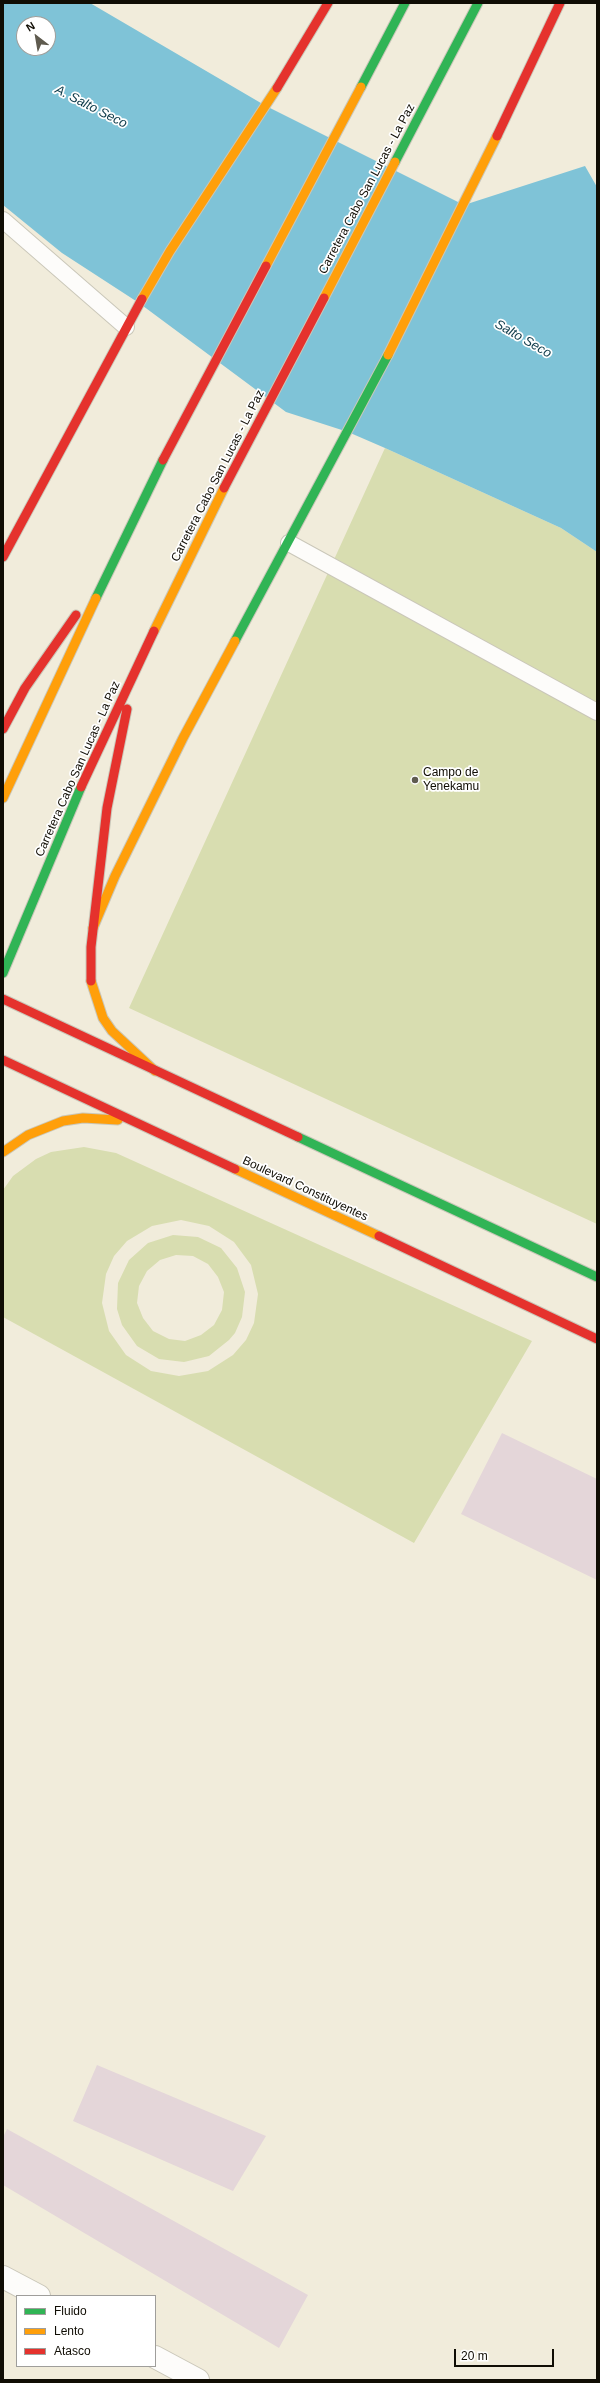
<!DOCTYPE html>
<style>
body{margin:0}
#map{position:relative;width:600px;height:2383px;overflow:hidden;background:#f1ecdb;font-family:Helvetica,sans-serif}
canvas{display:block}
.frame{position:absolute;inset:0;border:4px solid #100d04;pointer-events:none}
.legend{position:absolute;left:16px;top:2295px;width:140px;height:72px;box-sizing:border-box;background:#fff;border:1px solid #9f9e9b;margin:0;padding:5px 7px;list-style:none;font-size:12px;color:#100d04}
.legend li{display:flex;align-items:center;gap:8px;height:20px}
.legend b{width:20px;border:1px solid #9f9e9b}
.north{position:absolute;left:16px;top:16px;width:40px;height:40px;box-sizing:border-box;background:#fff;border:1px solid #9f9e9b;border-radius:50%;rotate:329deg;font-size:11px;font-weight:700;line-height:16px;text-align:center;color:#100d04}
.north::after{content:'';display:block;margin:auto;width:14px;height:18px;background:#5f5b4f;clip-path:polygon(50% 0,100% 100%,50% 72%,0 100%)}
.scale{position:absolute;left:454px;top:2349px;width:100px;height:18px;box-sizing:border-box;border:2px solid #100d04;border-top:0;padding-left:5px;font-size:12px;line-height:14px;white-space:nowrap;color:#100d04;-webkit-text-stroke:3px #fff;paint-order:stroke}
</style>
<div id="map">
<canvas width="600" height="2383"></canvas>
<div class="frame"></div>
<ul class="legend">
<li><b style="height:5px;background:#30b455"></b>Fluido</li>
<li><b style="height:5px;background:#ff9f0a"></b>Lento</li>
<li><b style="height:5px;background:#e5322d"></b>Atasco</li>
</ul>
<div class="north">N</div>
<div class="scale">20 m</div>
</div>
<script>
const ctx = document.querySelector('canvas').getContext('2d');
ctx.lineJoin = 'round';
function paint(path, color) { ctx.fillStyle = color; ctx.fill(path, 'evenodd'); }
const shape = rows => new Path2D(rows.map(r => 'M' + r).join(''));
function trace(path, color, width, dash) { ctx.strokeStyle = color; ctx.lineWidth = width; ctx.lineCap = dash ? 'butt' : 'round'; ctx.setLineDash(dash || []); ctx.stroke(path); }
function label(font, color, halo, rows, align = 'center') {
  ctx.font = font + ' Helvetica,sans-serif'; ctx.lineWidth = 3.5; ctx.setLineDash([]); ctx.textBaseline = 'middle'; ctx.strokeStyle = halo; ctx.fillStyle = color; for (const [text, x, y, turn = 0] of rows) {
    ctx.save(); ctx.translate(x, y); ctx.rotate((+turn || 0) * Math.PI / 180); ctx.textAlign = isNaN(turn) ? turn : align; if (halo) ctx.strokeText(text, 0, 0); ctx.fillText(text, 0, 0); ctx.restore();
  }
}
const green = shape([
 [385,448,561,528,597,552,597,1224,129,1008],
 [84,1147,116,1153,532,1341,414,1543,3,1317,3,1190,13,1176,36,1159,51,1152],
 [181,1220,209,1226,234,1242,251,1265,258,1294,254,1323,246,1340,233,1355,208,1371,179,1376,151,1371,126,1355,109,1331,102,1303,106,1274,114,1256,127,1241,152,1226],
 [173,1235,198,1237,221,1248,237,1268,245,1292,242,1317,235,1333,229,1340,209,1356,184,1362,159,1359,137,1346,122,1325,117,1309,118,1283,129,1260,148,1243],
 [176,1255,193,1256,208,1264,218,1277,224,1292,222,1310,214,1325,201,1335,185,1341,169,1339,153,1331,143,1318,137,1303,139,1286,147,1271,160,1260]
]);
const water = shape([
 [3,3,90,3,266,106,464,205,585,166,597,187,597,552,561,528,385,448,348,432,286,412,139,303,62,253,3,205],
 [24,24,48,24,48,48,24,48]
]);
const building = shape([
 [502,1433,597,1479,597,1580,461,1514],
 [97,2065,266,2136,233,2191,73,2121],
 [7,2129,308,2295,279,2348,3,2185,3,2137]
]);
const lane = shape([
 [3,220,126,327],
 [289,543,597,712]
]);
const street = shape([
 [3,2277,39,2296],
 [155,2357,198,2380]
]);
const fast = shape([
 [361,87,405,3],
 [395,162,478,3],
 [96,598,163,460],
 [235,641,388,355],
 [3,973,81,787],
 [298,1137,597,1277]
]);
const slow = shape([
 [266,266,361,87],
 [324,298,395,162],
 [142,299,170,251,277,88],
 [388,355,497,136],
 [154,631,224,488],
 [3,798,96,598],
 [93,928,115,876,183,738,235,641],
 [91,981,103,1018,112,1031,155,1071],
 [3,1152,28,1135,63,1121,83,1118,118,1120],
 [235,1169,379,1236]
]);
const jam = shape([
 [277,88,328,3],
 [497,136,560,3],
 [163,460,266,266],
 [224,488,324,298],
 [3,557,142,299],
 [3,729,25,688,76,615],
 [81,787,154,631],
 [91,981,91,947,107,808,127,709],
 [3,999,298,1137],
 [3,1060,235,1169],
 [379,1236,597,1339]
]);
const markers = [
 [415,780,4,"#5f5b4f"]
];
const streetNames = [
 ["Carretera Cabo San Lucas - La Paz",367,189,-62],
 ["Carretera Cabo San Lucas - La Paz",218,476,-63],
 ["Carretera Cabo San Lucas - La Paz",78,769,-66],
 ["Boulevard Constituyentes",305,1189,25]
];
const poiNames = [
 ["Campo de",423,773],
 ["Yenekamu",423,787]
];
const waterNames = [
 ["A. Salto Seco",91,107,27],
 ["Salto Seco",523,339,30]
];
paint(green, '#d8ddb0');
paint(water, '#7fc3d7');
paint(building, '#e4d6d9');
trace(lane, '#cac7b9', 18);
trace(street, '#cac7b9', 24);
trace(fast, '#cac7b9', 11);
trace(slow, '#cac7b9', 11);
trace(jam, '#cac7b9', 11);
trace(lane, '#fdfcfa', 16);
trace(street, '#fdfcfa', 22);
trace(fast, '#30b455', 9);
trace(slow, '#ff9f0a', 9);
trace(jam, '#e5322d', 9);
for (const [x, y, r, color] of markers) { const dot = new Path2D(); dot.arc(x, y, r, 0, 2 * Math.PI); ctx.fillStyle = color; ctx.fill(dot); trace(dot, '#fff', 1.5); }
label('12px', '#100d04', '#fff', streetNames);
label('12px', '#100d04', '#fff', poiNames, 'left');
label('italic 13px', '#0e3b4a', '#fff', waterNames);
</script>
